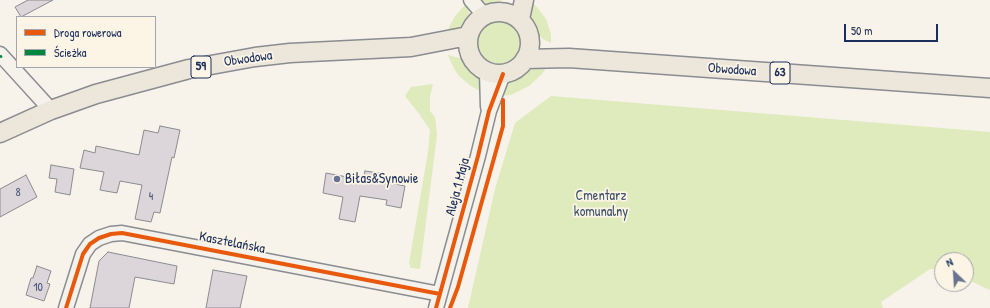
<!DOCTYPE html>
<meta charset="utf-8">
<style>
body{margin:0}
#map{position:relative;width:990px;height:308px;overflow:hidden;background:#f7f3ea;font-family:"Patrick Hand",sans-serif}
canvas{display:block}
.legend{position:absolute;left:16px;top:16px;width:140px;height:52px;box-sizing:border-box;background:#fcf5e5;border:1px solid #a2a6af;margin:0;padding:5px 7px;list-style:none;font-size:12px;color:#1b2f5e}
.legend li{display:flex;align-items:center;gap:8px;height:20px}
.legend b{width:20px;border:1px solid #a2a6af}
.north{position:absolute;left:934px;top:252px;width:40px;height:40px;box-sizing:border-box;background:#fcf5e5;border:1px solid #a2a6af;border-radius:50%;rotate:335deg;font-size:11px;font-weight:700;line-height:16px;text-align:center;color:#1b2f5e}
.north::after{content:'';display:block;margin:auto;width:14px;height:18px;background:#68748f;clip-path:polygon(50% 0,100% 100%,50% 72%,0 100%)}
.scale{position:absolute;left:844px;top:24px;width:94px;height:18px;box-sizing:border-box;border:2px solid #1b2f5e;border-top:0;padding-left:5px;font-size:12px;line-height:14px;white-space:nowrap;color:#1b2f5e;-webkit-text-stroke:3px #fcf5e5;paint-order:stroke}
</style>
<div id="map">
<canvas width="990" height="308"></canvas>
<ul class="legend">
<li><b style="height:5px;background:#e8590c"></b>Droga rowerowa</li>
<li><b style="height:5px;background:#00873e"></b>Ścieżka</li>
</ul>
<div class="north">N</div>
<div class="scale">50 m</div>
</div>
<script>
const ctx = document.querySelector('canvas').getContext('2d');
ctx.lineJoin = 'round';
function paint(path, color) { ctx.fillStyle = color; ctx.fill(path, 'evenodd'); }
const shape = rows => new Path2D(rows.map(r => 'M' + r).join(''));
function trace(path, color, width, dash) { ctx.strokeStyle = color; ctx.lineWidth = width; ctx.lineCap = dash ? 'butt' : 'round'; ctx.setLineDash(dash || []); ctx.stroke(path); }
function label(font, color, halo, rows, align = 'center') {
  ctx.font = font + ' "Patrick Hand",sans-serif'; ctx.lineWidth = 3.5; ctx.setLineDash([]); ctx.textBaseline = 'middle'; ctx.strokeStyle = halo; ctx.fillStyle = color; for (const [text, x, y, turn = 0] of rows) {
    ctx.save(); ctx.translate(x, y); ctx.rotate((+turn || 0) * Math.PI / 180); ctx.textAlign = isNaN(turn) ? turn : align; if (halo) ctx.strokeText(text, 0, 0); ctx.fillText(text, 0, 0); ctx.restore();
  }
}
const green = shape([
 [480,0,503,0,491,4,486,4],
 [531,2,537,7,546,19,551,34,551,43,543,39,537,33,529,13],
 [466,4,469,11,468,21,462,27,448,33,449,27,455,16],
 '477 42a22 22 0 1 1 44 0a22 22 0 1 1-44 0Z',
 [448,55,463,59,467,63,479,79,480,91,471,86,460,77,454,69],
 [548,65,542,74,529,86,511,95,502,96,507,84,511,79,532,67],
 [433,84,430,96,430,111,435,117,437,135,420,269,411,268,409,263,428,152,430,130,420,115,405,96,411,87],
 [551,96,990,132,990,290,966,279,966,260,942,260,942,269,930,269,881,302,883,308,468,308,495,189,515,123]
]);
const building = shape([
 [28,0,53,0,21,17,15,7,28,0],
 [160,126,180,130,174,158,172,157,160,213,154,212,151,222,135,219,142,185,120,181,117,193,100,190,104,172,80,168,84,150,95,153,96,146,139,155,144,130,158,133,160,126],
 [51,165,74,169,70,195,55,192,57,179,49,178,51,165],
 [365,171,379,173,378,176,391,178,390,183,405,186,401,208,386,205,387,200,360,196,355,222,339,219,343,197,323,193,326,173,363,180,365,171],
 [26,175,37,197,0,217,0,189,26,175],
 [108,252,177,266,174,284,135,277,129,308,90,308,99,261,108,252],
 [37,266,51,271,47,283,50,284,44,301,26,295,31,278,33,278,37,266],
 [213,270,247,276,240,308,206,308,213,270]
]);
const minor = shape([
 [471,0,484,15],
 [0,54,51,110],
 [487,72,488,107],
 [66,308,83,254,90,244,99,238,111,234,122,233,440,294],
 [436,308,478,156,489,111,503,74]
]);
const major = shape([
 '468 43a31 31 0 1 1 62 0a31 31 0 1 1-62 0Z',
 [520,19,524,0],
 [525,59,569,58,990,88],
 [0,133,51,110,96,94,189,69,255,57,290,53,411,47,468,36]
]);
const quiet = shape([
 [0,57,2,56]
]);
const cycleway = shape([
 [66,308,83,254,90,244,99,238,111,234,122,233,440,294],
 [436,308,478,156,489,111,503,74],
 [450,308,458,287,503,126,503,100]
]);
const markers = [
 [337,179,4,"#68748f"]
];
const numberNames = [
 ["8",18,193],
 ["4",151,197],
 ["10",38,288]
];
const shields = [
 [201,67,20],
 [780,73,20]
];
const shieldNames = [
 ["59",201,67],
 ["63",780,73]
];
const streetNames = [
 ["Obwodowa",248,59,-8],
 ["Obwodowa",732,70,4],
 ["Aleja 1 Maja",458,187,-75],
 ["Kasztelańska",232,243,11]
];
const poiNames = [
 ["Biłas&Synowie",345,179]
];
const parkNames = [
 ["Cmentarz",601,196],
 ["komunalny",601,212]
];
paint(green, '#dfeabd');
paint(building, '#dcd5da');
trace(building, '#8a8c91', 1);
trace(minor, '#8a8c91', 17);
trace(major, '#8a8c91', 21);
trace(minor, '#f5f2ec', 14);
trace(major, '#ede6da', 18);
trace(quiet, '#00873e', 3, [6, 3]);
trace(cycleway, '#e8590c', 4);
for (const [x, y, r, color] of markers) { const dot = new Path2D(); dot.arc(x, y, r, 0, 2 * Math.PI); ctx.fillStyle = color; ctx.fill(dot); trace(dot, '#fcf5e5', 1.5); }
label('12px', '#4b587d', null, numberNames);
for (const [x, y, w] of shields) { const box = new Path2D(); box.roundRect(x - w / 2, y - 11, w, 22, 3); ctx.fillStyle = '#fcf5e5'; ctx.fill(box); trace(box, '#1b2f5e', 1); }
label('bold 13px', '#1b2f5e', null, shieldNames);
label('14px', '#1b2f5e', '#fcf5e5', streetNames);
label('14px', '#1b2f5e', '#fcf5e5', poiNames, 'left');
label('14px', '#3e536a', '#fcf5e5', parkNames);
</script>
